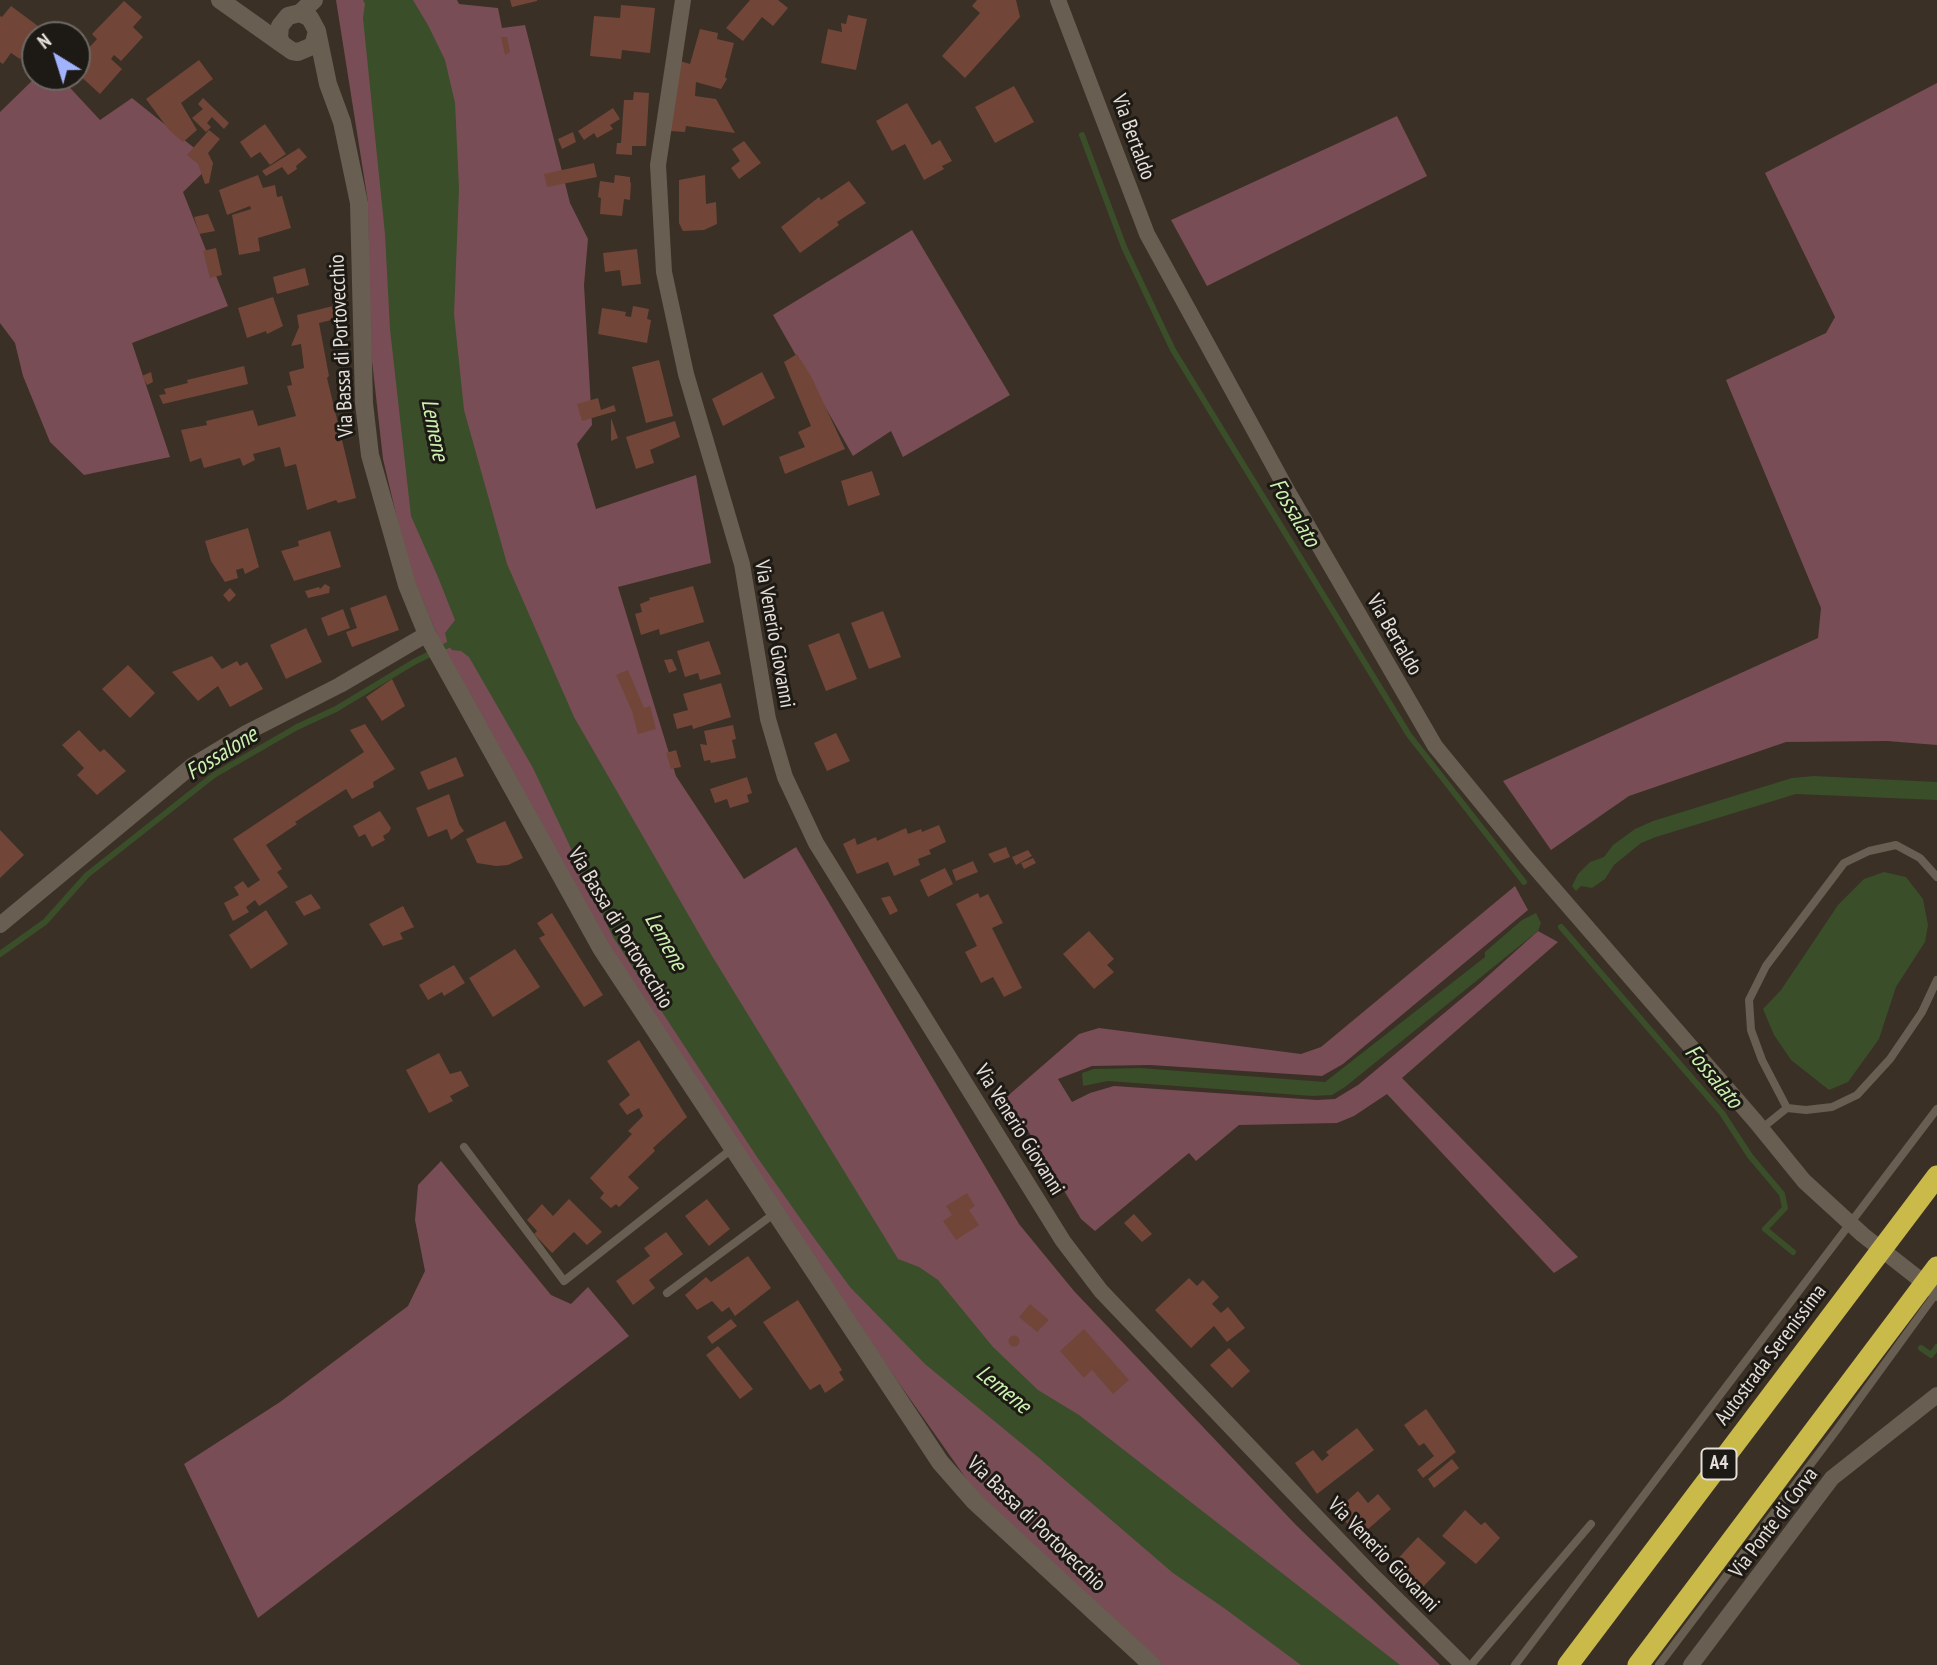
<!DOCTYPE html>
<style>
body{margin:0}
#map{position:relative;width:1937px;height:1665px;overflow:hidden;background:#3a3025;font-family:"PT Sans Narrow",sans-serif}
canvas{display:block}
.north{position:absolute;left:21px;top:21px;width:70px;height:70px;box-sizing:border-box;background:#1d1914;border:2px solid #6d6863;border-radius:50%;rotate:322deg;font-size:19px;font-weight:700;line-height:28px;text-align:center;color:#e6dfd9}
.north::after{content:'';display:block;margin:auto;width:24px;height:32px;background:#a1b3fd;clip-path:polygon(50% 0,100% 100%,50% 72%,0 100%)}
</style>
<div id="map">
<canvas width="1937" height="1665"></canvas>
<div class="north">N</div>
</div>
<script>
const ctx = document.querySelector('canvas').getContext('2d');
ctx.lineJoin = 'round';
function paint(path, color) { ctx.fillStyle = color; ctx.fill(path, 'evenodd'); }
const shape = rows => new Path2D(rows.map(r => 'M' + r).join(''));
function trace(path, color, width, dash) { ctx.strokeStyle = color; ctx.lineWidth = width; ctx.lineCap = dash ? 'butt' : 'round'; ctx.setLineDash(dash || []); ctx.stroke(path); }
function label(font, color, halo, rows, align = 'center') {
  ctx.font = font + ' "PT Sans Narrow",sans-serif'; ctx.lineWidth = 6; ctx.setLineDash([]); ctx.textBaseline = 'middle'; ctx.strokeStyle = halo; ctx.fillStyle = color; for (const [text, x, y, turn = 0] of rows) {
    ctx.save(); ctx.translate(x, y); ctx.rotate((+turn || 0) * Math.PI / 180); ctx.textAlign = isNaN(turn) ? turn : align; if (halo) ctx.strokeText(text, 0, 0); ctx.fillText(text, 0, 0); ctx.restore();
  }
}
const green = shape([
 [336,0,457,0,459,4,498,8,502,28,525,25,570,203,588,239,584,285,592,425,577,444,596,509,696,475,711,563,618,587,676,776,744,879,796,847,1019,1224,1074,1291,1296,1525,1440,1665,1159,1665,977,1494,853,1318,588,916,438,637,408,565,383,459,369,334,368,202],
 [36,77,60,77,100,120,132,98,213,163,183,192,228,306,132,343,170,457,84,475,50,442,23,376,15,343,0,323,0,112],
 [1937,83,1937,745,1887,741,1786,742,1629,796,1551,850,1503,781,1818,638,1821,608,1726,380,1826,333,1835,317,1765,173],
 [1397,116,1427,176,1207,286,1171,220],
 [912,230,1010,395,903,457,891,431,853,456,773,315],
 [1515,886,1528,910,1343,1064,1322,1076,1150,1065,1092,1066,1058,1079,1072,1102,1090,1093,1114,1086,1317,1100,1335,1099,1358,1085,1479,984,1538,931,1558,942,1402,1078,1578,1257,1554,1273,1387,1094,1354,1116,1337,1123,1239,1125,1196,1161,1189,1153,1095,1231,1081,1219,1027,1129,1003,1100,1079,1034,1099,1028,1301,1054,1321,1047],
 [441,1161,551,1295,571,1304,588,1287,629,1336,258,1618,184,1464,280,1402,408,1306,425,1271,415,1220,418,1185]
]);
const water = shape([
 [363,0,413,0,429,27,445,60,455,103,459,189,454,314,464,410,507,564,574,717,712,956,898,1259,919,1267,938,1280,993,1347,1038,1390,1079,1415,1400,1665,1301,1665,1224,1608,1173,1573,1038,1457,925,1364,850,1287,812,1235,757,1157,613,937,533,768,469,657,461,651,452,650,448,645,445,633,455,620,438,577,411,516,390,329,385,234,363,18,365,4],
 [1814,776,1937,782,1937,800,1796,794,1656,837,1641,843,1614,865,1605,879,1592,888,1581,886,1576,891,1572,886,1578,874,1590,862,1604,857,1613,845,1635,829,1653,821,1792,778],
 [1884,872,1906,877,1923,899,1928,925,1925,942,1896,987,1879,1039,1848,1082,1829,1090,1791,1060,1774,1035,1763,1009,1781,990,1838,905,1864,879],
 [1536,913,1541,923,1538,931,1345,1087,1332,1095,1312,1096,1108,1081,1083,1086,1082,1073,1094,1069,1140,1068,1325,1082,1485,957,1485,952,1522,920]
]);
const stream = shape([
 [1082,135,1124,247,1173,350,1409,735,1524,882],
 [1561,927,1722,1113,1750,1156,1782,1194,1785,1208,1765,1229,1793,1252],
 [0,954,45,922,87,875,214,775,297,727,336,709,414,662,454,642],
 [1921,1348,1931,1355,1937,1347]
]);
const building = shape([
 [510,0,537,0,537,1,512,7],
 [750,0,778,0,788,8,773,26,762,17,743,41,726,28],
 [977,0,1016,0,1020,17,965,78,942,56,980,13,972,6],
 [124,1,142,17,133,27,143,37,121,61,114,55,111,59,122,69,100,94,77,73,77,61,97,39,92,34],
 [621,5,655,8,650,53,622,50,621,59,590,56,594,16,620,18],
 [11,6,42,29,35,35,20,59,11,53,3,64,0,62,0,16,2,17],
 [848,15,867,19,856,70,821,63,828,29,842,32,841,23,846,24],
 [700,29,718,33,717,39,734,43,725,77,727,79,721,89,696,82,695,96,716,99,735,133,686,126,685,132,670,131,680,61,690,64],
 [501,37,507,37,510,52,505,55],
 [199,60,213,79,181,103,197,130,183,142,169,130,146,99],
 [1014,86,1034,122,995,143,975,107],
 [634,92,649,93,646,146,632,146,632,155,616,154,617,143,621,143,624,100,633,100],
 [203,98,229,123,224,129,212,117,207,123,211,127,206,132,192,118,203,109,198,104],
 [907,103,932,145,940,140,952,161,942,166,944,169,924,180,905,144,892,151,876,121],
 [613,108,620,119,610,125,613,129,597,138,594,133,584,140,578,131],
 [265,124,286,154,270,165,260,152,251,158,240,142],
 [209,130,220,139,208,153,213,163,209,183,205,184,198,164,187,155],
 [573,132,576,142,562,149,558,139],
 [744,141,761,163,739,179,731,168,740,161,732,149],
 [299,148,307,157,296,166,297,169,288,175,282,167,266,176,262,171],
 [594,163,597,177,547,187,544,174],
 [258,175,263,188,275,185,277,197,282,196,291,228,258,238,260,251,239,255,232,215,251,209,250,206,227,215,219,190],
 [615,175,630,177,630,183,631,182,630,200,624,199,622,216,600,214,601,198,598,197,600,181,614,183],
 [705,175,706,204,716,202,717,224,704,230,683,231,679,223,679,180],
 [849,181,866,203,837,222,839,225,800,253,781,227,819,197,821,200],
 [208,214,215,231,199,234,194,217],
 [216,248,222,275,210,278,203,251],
 [637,249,641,284,622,286,620,270,605,272,603,253],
 [305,268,309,285,277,294,273,277],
 [273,297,283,326,267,334,266,331,247,338,238,308],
 [337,305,340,318,319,323,329,376,327,378,356,498,338,503,336,500,307,510,296,464,285,467,280,447,253,454,255,460,243,466,240,458,204,468,201,458,190,462,181,430,207,425,206,421,253,410,258,426,296,416,287,386,292,385,289,372,304,368,301,344,291,346,299,327,297,315],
 [633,306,649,309,647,319,651,320,647,343,598,334,602,308,626,312,625,316,631,317],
 [797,354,811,376,845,449,785,474,779,457,805,447,798,432,811,426,784,362],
 [659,360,673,416,646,423,632,367],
 [244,366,248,384,163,404,159,395,166,394,164,389,188,383,187,380],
 [151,372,153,382,147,385,142,376],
 [762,372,775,398,723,426,712,399],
 [598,398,601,410,614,405,616,411,582,421,577,404],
 [611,418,618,438,611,441],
 [675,421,680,437,650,450,654,463,636,469,626,437],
 [872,471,880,495,848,506,841,481],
 [248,528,259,567,245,574,243,568,236,570,238,578,225,582,211,561,205,541],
 [330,531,341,567,294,581,281,551,299,546,298,541],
 [325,584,330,587,329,593,308,598,305,591,319,587,320,589],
 [693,586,704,622,660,635,659,629,641,635,635,614,642,612,640,604,650,600,649,598],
 [230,588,236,595,229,602,223,595],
 [386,595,399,630,352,647,346,632,357,628,350,608],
 [343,609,350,628,328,636,321,618],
 [883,611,901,657,869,669,851,623],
 [306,628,322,662,286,679,270,645],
 [839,633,857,679,826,691,808,645],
 [709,641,721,674,700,680,698,673,685,677,677,651],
 [212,656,222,669,237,661,240,666,247,662,263,689,230,707,218,686,198,701,172,672],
 [672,659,677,670,669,673,664,660],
 [128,665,155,693,130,718,102,689],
 [628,670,644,708,650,706,656,729,638,734,632,711,616,675],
 [392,679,405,706,382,721,366,697],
 [721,683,731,717,693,729,692,725,677,729,673,714,688,710,683,694],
 [365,724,395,769,373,782,374,787,352,799,346,789,295,822,297,824,266,845,282,869,277,872,288,887,259,906,255,900,246,907,249,912,233,921,224,903,239,895,234,887,243,881,248,888,260,880,233,839,364,752,350,730],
 [733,725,736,739,732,740,736,758,711,763,710,760,704,761,700,744,707,745,704,731],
 [79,730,100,752,104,749,126,771,97,795,77,775,84,768,62,745],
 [836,733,850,761,827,771,814,743],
 [676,750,681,767,671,769,666,753],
 [456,757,464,776,428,790,420,772],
 [747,777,752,793,747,795,749,802,730,808,727,799,715,803,710,789],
 [449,794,459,824,464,831,451,840,447,829,428,837,416,808],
 [380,811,391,828,389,832,383,836,385,840,372,847,365,834,359,837,353,826],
 [505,821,523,858,508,865,496,866,477,863,466,839],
 [939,825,946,842,929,850,931,854,918,859,920,865,894,876,888,862,857,874,843,844,855,838,857,845,876,837,877,841,906,828,908,834,921,829,922,832],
 [0,830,24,855,0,878],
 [1006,847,1010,857,994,863,988,854],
 [1028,850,1032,856,1016,865,1012,857],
 [1033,858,1036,863,1024,869,1021,863],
 [973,861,978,872,956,881,952,870],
 [945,868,953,884,928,897,920,880],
 [978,893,980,898,988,894,1003,923,992,928,1022,988,1004,997,993,977,981,983,965,952,977,946,956,904],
 [311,894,321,908,304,916,295,902],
 [890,896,898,911,890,915,881,898],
 [403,906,414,927,400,933,403,939,383,946,369,924],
 [266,910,288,944,251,969,229,935],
 [552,913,603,995,584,1007,539,938,545,935,537,923],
 [1089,931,1114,959,1107,965,1114,972,1094,989,1063,954],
 [515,949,540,987,493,1017,469,978],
 [454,965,465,983,444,996,442,992,428,1000,419,985],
 [639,1040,687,1117,653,1148,655,1151,628,1177,639,1188,619,1207,616,1204,611,1208,600,1198,604,1193,590,1178,632,1134,628,1131,643,1116,639,1108,627,1115,619,1104,630,1095,607,1061],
 [439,1053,450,1074,461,1071,469,1086,450,1096,453,1101,429,1113,406,1070],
 [967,1193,975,1206,969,1210,979,1225,956,1240,943,1221,952,1215,946,1206],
 [569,1199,602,1232,587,1245,574,1232,552,1253,534,1234,537,1231,527,1220,542,1204,553,1216],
 [707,1199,730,1229,709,1246,685,1216],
 [1134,1214,1152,1234,1142,1242,1124,1223],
 [666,1232,683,1254,649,1280,655,1288,633,1305,616,1281,650,1256,644,1248],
 [748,1256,771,1288,735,1316,729,1307,722,1312,712,1301,697,1310,685,1295,706,1277,711,1282],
 [1189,1278,1197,1286,1203,1280,1219,1297,1212,1304,1221,1313,1228,1307,1245,1328,1227,1342,1214,1326,1191,1348,1155,1310],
 [798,1300,842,1370,839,1372,844,1380,825,1393,820,1384,810,1390,763,1322],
 [1030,1304,1049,1320,1037,1332,1019,1317],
 [731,1319,737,1326,712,1344,707,1337],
 [1084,1329,1129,1380,1113,1394,1092,1370,1084,1378,1060,1351],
 '1008.5 1341a5.5 5.5 0 1 1 11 0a5.5 5.5 0 1 1-11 0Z',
 [718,1346,753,1389,740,1399,706,1355],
 [1229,1348,1250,1371,1232,1388,1210,1365],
 [1426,1409,1456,1452,1423,1478,1417,1470,1434,1456,1424,1443,1419,1446,1404,1425],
 [1357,1428,1374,1450,1317,1494,1295,1463,1313,1450,1322,1461,1329,1455,1326,1452],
 [1452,1459,1459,1468,1434,1488,1428,1479],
 [1358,1491,1368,1503,1378,1494,1391,1509,1359,1537,1336,1511],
 [1465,1510,1481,1525,1485,1522,1500,1538,1476,1564,1442,1536],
 [1418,1537,1446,1563,1419,1591,1405,1579,1403,1581,1389,1568]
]);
const lane = shape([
 [1787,1108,1762,1060,1751,1030,1749,1000,1766,966,1844,863,1869,851,1896,845,1920,858,1937,877],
 [1761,1129,1787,1108,1806,1110,1832,1107,1857,1095,1890,1059,1922,1012,1937,980],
 [464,1147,564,1281,733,1148],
 [667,1293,775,1213],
 [1471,1665,1591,1524],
 [1515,1665,1937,1109],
 [1659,1665,1838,1428,1937,1292]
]);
const street = shape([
 [683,0,658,165,664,272,686,374,742,564,768,719,785,777,816,843,1063,1241,1101,1291,1371,1574,1463,1665],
 [1058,0,1147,234,1288,492,1435,746,1526,857,1756,1122,1804,1181,1863,1235,1937,1293],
 [0,925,193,765,246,733,340,685,427,634],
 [1691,1665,1832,1478,1937,1395]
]);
const secondary = shape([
 [220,0,282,44],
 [300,13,310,18,317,31,314,43,310,47,298,52,292,51,282,44,279,38,280,26,288,16,300,13,314,0],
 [317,31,328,84,342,122,359,203,364,403,370,455,407,585,427,634,601,948,940,1462,975,1502,1152,1665]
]);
const highway = shape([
 [1568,1665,1937,1176],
 [1638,1665,1937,1267]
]);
const shields = [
 [1719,1464,35]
];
const shieldNames = [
 ["A4",1719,1464]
];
const streetNames = [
 ["Via Bertaldo",1133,137,70],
 ["Via Bassa di Portovecchio",342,346,-93],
 ["Via Venerio Giovanni",774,634,80],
 ["Via Bertaldo",1394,635,60],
 ["Via Bassa di Portovecchio",620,928,59],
 ["Via Venerio Giovanni",1019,1130,58],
 ["Autostrada Serenissima",1771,1355,-53],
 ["Via Ponte di Corva",1774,1523,-53],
 ["Via Bassa di Portovecchio",1036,1524,44],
 ["Via Venerio Giovanni",1383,1555,46]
];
const waterNames = [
 ["Lemene",434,430,79],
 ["Fossalato",1294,513,59],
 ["Fossalone",222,754,-32],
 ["Lemene",665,942,61],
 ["Fossalato",1713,1077,50],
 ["Lemene",1003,1390,39]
];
paint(green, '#784d55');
paint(water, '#394e29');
trace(stream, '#394e29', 6);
paint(building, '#714638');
trace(lane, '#685e52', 8);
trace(street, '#685e52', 16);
trace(secondary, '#685e52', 18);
trace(highway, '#c9ba4a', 21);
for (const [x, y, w] of shields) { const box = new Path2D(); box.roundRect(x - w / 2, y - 15.5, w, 31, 5); ctx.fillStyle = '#1d1914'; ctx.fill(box); trace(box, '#e6dfd9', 2); }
label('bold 19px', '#e6dfd9', null, shieldNames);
label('21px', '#e6dfd9', '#1d1914', streetNames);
label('italic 23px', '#ccf2b1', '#1d1914', waterNames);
</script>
